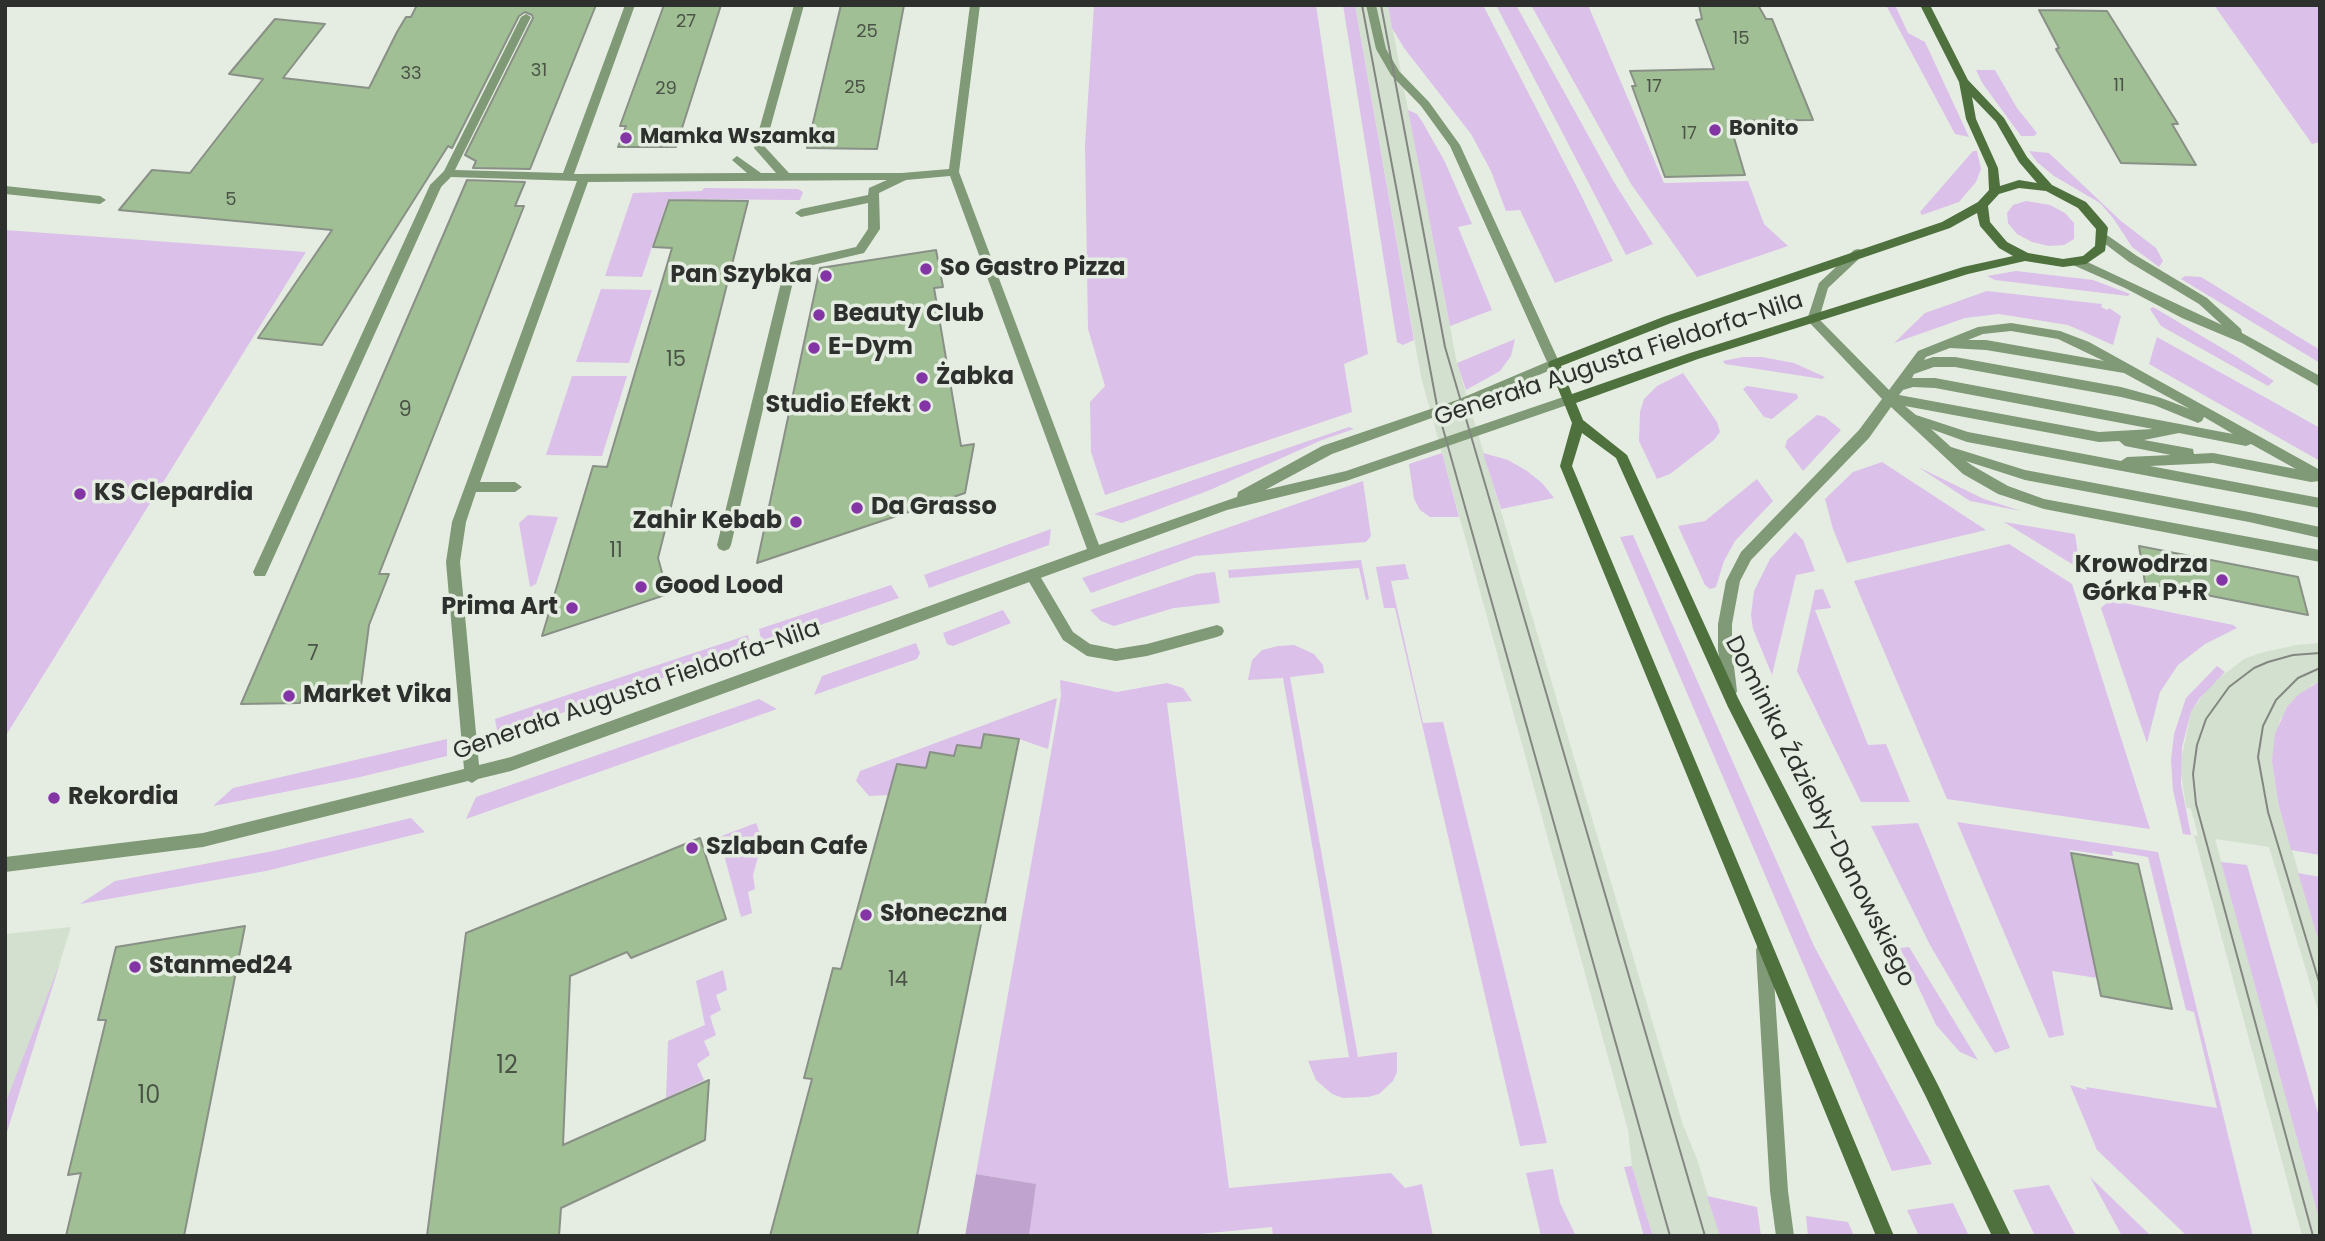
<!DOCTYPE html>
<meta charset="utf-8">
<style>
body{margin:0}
#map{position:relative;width:2325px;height:1241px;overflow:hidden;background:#e5ede2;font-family:Poppins,sans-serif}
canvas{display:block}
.frame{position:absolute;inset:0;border:7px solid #2d302c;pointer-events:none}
</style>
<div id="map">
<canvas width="2325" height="1241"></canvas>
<div class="frame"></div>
</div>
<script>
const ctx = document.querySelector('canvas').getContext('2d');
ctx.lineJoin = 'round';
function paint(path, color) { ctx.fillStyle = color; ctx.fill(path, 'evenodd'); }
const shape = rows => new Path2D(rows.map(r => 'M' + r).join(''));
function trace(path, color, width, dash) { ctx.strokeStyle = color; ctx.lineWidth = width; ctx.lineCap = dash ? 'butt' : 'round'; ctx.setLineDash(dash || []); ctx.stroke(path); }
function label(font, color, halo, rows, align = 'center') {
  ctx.font = font + ' Poppins,sans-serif'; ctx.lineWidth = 7; ctx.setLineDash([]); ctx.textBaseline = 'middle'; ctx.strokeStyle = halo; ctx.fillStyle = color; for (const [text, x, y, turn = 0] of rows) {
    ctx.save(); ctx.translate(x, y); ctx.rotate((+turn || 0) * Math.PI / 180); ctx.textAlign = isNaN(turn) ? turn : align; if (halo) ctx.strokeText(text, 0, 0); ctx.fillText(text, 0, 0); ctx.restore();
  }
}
const built = shape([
 [1355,5,1388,5,1457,363,1683,1125,1697,1159,1720,1236,1653,1236,1643,1204,1632,1166,1628,1130,1421,377],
 [2320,643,2320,681,2312,685,2280,720,2272,761,2278,802,2320,945,2320,1017,2269,847,2215,839,2320,1222,2320,1236,2302,1236,2194,835,2198,836,2191,809,2186,807,2180,765,2191,712,2210,685,2244,659,2260,653,2296,645],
 [71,927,5,1138,5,934]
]);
const green = shape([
 [1094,5,1316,5,1368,354,1344,364,1352,412,1105,495,1091,452,1090,402,1105,386,1088,329,1085,145],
 [1343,5,1355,5,1414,340,1403,345,1397,342],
 [1388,5,1483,5,1580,193,1613,261,1555,283,1520,210,1506,211,1491,171,1471,134,1404,48,1392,28],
 [1496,5,1516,5,1614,182,1653,244,1626,255],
 [1531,5,1588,5,1664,183,1748,181,1764,224,1788,246,1697,277,1631,184],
 [1886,5,1895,5,1908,33,1925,42,1969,137,1955,134],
 [2214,5,2320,5,2320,142,2312,144],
 [1976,70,1995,70,2017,108,2037,133,2034,136,2021,136,1983,84],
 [1408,110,1417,114,1423,123,1445,162,1472,224,1458,227,1492,310,1450,326],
 [1973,151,1977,151,1981,169,1976,182,1959,202,1922,215,1920,212],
 [2029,151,2049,153,2121,221,2156,248,2163,261,2159,267,2132,247,2113,218,2100,203,2054,176,2037,162],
 [704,188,798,189,803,192,800,200,668,199,642,277,605,276,633,193,702,191],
 [2026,201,2050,205,2065,213,2074,223,2074,239,2064,245,2049,246,2032,242,2017,234,2008,223,2007,213,2013,205],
 [5,230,306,252,5,737],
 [2016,271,2093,280,2130,294,2128,296,1995,280,1987,276],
 [2185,276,2201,277,2320,350,2320,363,2181,279],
 [601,289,652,290,629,363,576,362],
 [1987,291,2102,304,2101,307,2107,310,2109,308,2121,316,2113,345,2068,325,1999,314,1965,318,1894,343,1925,313],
 [2153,307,2237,357,2274,381,2268,386,2161,326,2150,309],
 [2157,337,2320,428,2320,461,2149,364],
 [1515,339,1511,356,1500,371,1466,390,1457,363],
 [1743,357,1762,357,1794,363,1825,377,1822,379,1725,364,1723,361],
 [1683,373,1717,422,1720,432,1714,440,1670,474,1657,479,1639,441,1640,412,1644,399,1657,386],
 [572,376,627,376,602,456,546,455],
 [1747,386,1797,394,1798,398,1772,419,1764,417,1743,389],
 [1817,415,1825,417,1841,430,1803,471,1785,447,1787,440],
 [1349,427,1354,429,1322,440,1210,490,1122,523,1094,514],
 [1442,453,1459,517,1430,517,1420,510,1414,499,1409,464],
 [1483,453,1508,460,1527,471,1542,483,1554,498,1501,509],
 [1882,462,1986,530,1847,563,1833,529,1825,499,1853,472],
 [1918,467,1984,499,2021,511,1970,501],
 [1757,479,1773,501,1735,541,1724,561,1716,587,1710,589,1705,585,1678,526,1705,521],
 [1363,481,1371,536,1366,542,1195,556,1091,593,1082,578],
 [528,515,558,517,536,584,530,587,519,523],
 [2004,522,2075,534,2080,569],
 [1051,529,1049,545,929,588,924,575],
 [1795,532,1803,540,1815,571,1796,575,1772,675,1753,629,1751,615,1754,591,1770,559],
 [1633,535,1814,946,1932,1164,1892,1171,1620,537],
 [2009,544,2072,584,2150,829,1947,799,1854,581],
 [1361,560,1369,599,1366,600,1359,568,1229,578,1228,570],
 [1405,564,1409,579,1391,581,1423,723,1443,722,1547,1143,1520,1146,1395,608,1384,608,1376,567],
 [1215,572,1220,603,1174,608,1114,626,1101,621,1090,610,1197,574],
 [891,585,899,598,762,645,759,629],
 [1823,589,1831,608,1815,610,1868,745,1886,744,1910,802,1861,802,1797,671,1815,590],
 [2110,600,2233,625,2237,628,2205,644,2178,665,2160,692,2147,743,2101,608],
 [1003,610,1011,623,953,646,947,644,943,633],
 [748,635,750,648,498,735,495,719],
 [916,643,920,653,917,659,814,695,822,676],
 [1294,645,1314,654,1323,665,1324,673,1290,677,1358,1057,1397,1052,1397,1072,1393,1081,1379,1094,1368,1097,1343,1098,1332,1094,1316,1080,1308,1061,1349,1057,1283,678,1248,680,1252,660,1262,650,1278,646],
 [2217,666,2225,672,2199,699,2191,712,2182,747,2181,784,2191,835,2183,834,2173,790,2171,760,2174,734,2186,698],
 [1060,680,1117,692,1167,683,1183,688,1192,701,1167,703,1229,1188,1391,1173,1405,1188,1422,1184,1433,1236,1273,1236,1272,1227,1179,1236,1029,1236,1035,1184,976,1174,1061,696],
 [2320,681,2320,855,2291,850,2278,802,2272,761,2275,734,2287,707,2298,695],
 [1057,698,1048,749,1019,739,984,734,981,748,957,745,954,756,930,752,926,768,897,764,889,795,869,796,856,781,860,771],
 [759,699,777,709,466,819,476,797],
 [447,739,447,756,356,778,213,806,233,788],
 [411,818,425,832,266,871,80,904,115,881,273,851],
 [1957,822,2158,852,2253,1236,2187,1236,2097,1150,2070,1085,2087,1090,2086,1087,2217,1108,2194,1012,2186,1010,2148,857,2112,851,2113,856,2070,850,2097,978,2052,971,2064,1035,2049,1038],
 [756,823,761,836,756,840,759,854,753,875,755,889,748,892,752,913,741,917,719,837],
 [1918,823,2010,1048,1995,1053,1967,1008,1930,945,1871,826],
 [2221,862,2247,865,2320,1120,2320,1222],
 [2298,873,2320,877,2320,945],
 [1909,947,1978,1060,1960,1052,1936,1025,1900,948],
 [60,963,5,1138,5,1104],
 [723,970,727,990,716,995,721,1010,710,1016,716,1035,704,1041,710,1055,697,1064,704,1080,666,1098,668,1041,705,1025,696,981],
 [1632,1166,1643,1204,1653,1236,1644,1236,1624,1167],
 [1553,1169,1560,1203,1576,1236,1541,1236,1526,1173],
 [2090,1177,2151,1236,2122,1236],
 [2049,1185,2076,1236,2035,1236,2013,1190],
 [1707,1196,1757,1207,1761,1236,1720,1236],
 [1953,1203,1969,1236,1919,1236,1907,1210],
 [1806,1216,1848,1222,1854,1236,1808,1236]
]);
const forest = shape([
 [976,1174,1036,1184,1029,1236,965,1236]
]);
const building = shape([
 [417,5,596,5,530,169,473,168,476,161,465,155,533,18,532,15,525,12,519,16,452,148,448,146,322,345,258,338,332,230,119,210,152,170,190,173,263,79,229,74,275,19,325,24,283,78,369,88,397,32,406,17,411,17,417,5],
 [664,5,721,5,676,147,618,147,626,126,620,126,664,5],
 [841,5,904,5,877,149,807,148,841,5],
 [1699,5,1758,5,1766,19,1772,19,1813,120,1729,121,1745,175,1665,177,1632,86,1636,86,1630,71,1714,69,1696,20,1702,19,1699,5],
 [2039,10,2107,11,2178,124,2172,124,2196,165,2121,163,2056,49,2059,48,2039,10],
 [467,180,525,182,515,206,524,206,379,574,389,574,369,625,361,686,302,697,300,703,241,704,467,180],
 [669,200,748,201,658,558,668,594,542,636,593,466,607,467,672,248,653,247,669,200],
 [936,250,943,287,934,288,961,446,974,444,965,493,757,563,820,268,936,250],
 [2139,546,2298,577,2308,615,2145,583,2139,546],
 [984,734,1019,739,917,1236,770,1236,812,1079,804,1078,833,968,841,969,897,764,926,768,930,752,954,756,957,745,981,748,984,734],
 [700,838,726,919,631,958,627,952,570,976,563,1145,709,1080,705,1140,561,1208,559,1236,427,1236,466,933,700,838],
 [2071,853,2138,864,2172,1009,2101,996,2071,853],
 [245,926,184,1236,66,1236,81,1173,68,1175,106,1020,98,1020,116,947,245,926]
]);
const lane = shape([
 [1366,5,1376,5,1386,49,1399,71,1429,102,1460,145,1560,364,1558,367,1550,367,1548,364,1450,146,1421,106,1391,75,1376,49,1366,5],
 [436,181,442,185,267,572,265,576,255,576,253,572,430,185,436,181],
 [5,186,100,196,106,200,100,204,5,194,5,186],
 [1858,249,1862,250,1862,256,1828,288,1819,319,1889,390,1918,351,1978,327,2011,323,2060,331,2089,342,2320,470,2320,481,2311,482,2213,463,2150,466,2320,498,2320,508,1967,442,1931,429,1951,447,2025,470,2249,512,2320,527,2320,538,2249,522,2025,480,1966,461,1973,466,2008,486,2044,499,2320,550,2320,562,2044,509,1998,494,1963,474,1891,407,1869,438,1751,560,1740,581,1732,624,1732,650,1737,691,1735,696,1730,697,1725,696,1718,650,1718,624,1726,581,1741,552,1859,430,1882,399,1807,320,1819,283,1854,250,1858,249],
 [2011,331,2058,339,2104,361,1986,340,1968,340,1983,334,2011,331],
 [1950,348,1986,350,2124,373,2190,409,2161,398,2121,387,1955,357,1933,357,1924,360,1926,357,1950,348],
 [1934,367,1955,367,2121,397,2154,405,2198,423,2202,421,2204,417,2233,434,1935,378,1912,378,1914,374,1934,367],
 [1913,387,1935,388,2153,429,2099,432,1899,395,1903,390,1913,387],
 [1905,406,2099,442,2119,441,2125,446,2171,455,2127,457,2121,461,1968,432,1916,415,1905,406],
 [2179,433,2246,446,2251,444,2296,469,2213,453,2194,454,2193,449,2188,448,2144,440,2179,433],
 [1032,569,1037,571,1073,632,1090,644,1116,649,1147,644,1217,625,1222,627,1224,631,1222,635,1217,637,1147,656,1116,661,1087,656,1063,640,1025,575,1027,571,1032,569],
 [1764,942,1770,944,1772,950,1788,1191,1794,1236,1776,1236,1770,1191,1756,950,1758,944,1764,942]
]);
const street = shape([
 [625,5,635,5,574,174,747,173,732,160,737,156,761,173,776,173,754,148,794,5,804,5,765,147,789,173,902,173,949,169,970,5,980,5,959,172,1099,545,1237,497,1238,492,1322,446,1457,400,1554,359,1560,364,1558,367,1465,406,1332,454,1265,490,1346,471,1569,395,1575,400,1573,403,1346,481,1227,510,511,771,478,779,472,783,468,781,203,847,5,872,5,857,203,833,464,769,446,562,452,522,577,181,451,177,440,188,436,189,430,185,444,171,521,17,526,14,531,17,455,170,563,173,625,5],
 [950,176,1087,549,511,757,479,765,460,562,466,522,476,492,515,492,522,487,515,482,480,482,588,182,887,180,869,188,868,195,801,209,795,213,801,217,868,203,868,229,856,247,791,262,785,266,717,545,719,549,724,551,729,549,731,545,796,269,864,253,880,229,879,193,906,180,950,176],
 [2104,233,2137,256,2207,298,2241,329,2242,333,2320,376,2320,387,2242,343,2182,318,2125,288,2073,265,2073,259,2081,259,2222,325,2199,304,2129,262,2100,240,2098,237,2104,233]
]);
const secondary = shape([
 [1920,5,1930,5,1968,80,2004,118,2027,157,2052,185,2086,202,2106,225,2108,228,2105,251,2086,264,2063,267,2025,261,1968,274,1698,359,1576,403,1583,420,1627,455,1738,698,1938,1085,2011,1236,1992,1236,1926,1097,1728,707,1616,458,1582,433,1572,466,1894,1236,1876,1236,1560,466,1572,423,1548,364,1550,361,1663,317,1942,222,1978,202,1989,190,1988,168,1966,119,1959,82,1920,5],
 [1972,97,1996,122,2019,162,2037,183,2019,180,2000,186,1998,168,1976,119,1972,97],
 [2019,188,2046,191,2078,208,2096,229,2095,246,2083,256,2063,259,2028,253,2007,242,1990,222,1988,206,1999,194,2019,188],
 [1977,213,1980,226,1999,248,2013,256,1963,267,1690,353,1572,394,1561,366,1671,323,1950,228,1977,213]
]);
const tram = shape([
 [1362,5,1438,411,1670,1236],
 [1381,5,1445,347,1705,1236],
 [2320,668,2298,678,2276,700,2263,726,2258,757,2268,812,2320,985],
 [2313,1236,2196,804,2193,774,2197,745,2206,719,2229,687,2254,668,2268,662,2293,655,2320,653]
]);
const markers = [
 [1715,130,7,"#8334a5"],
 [626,138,7,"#8334a5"],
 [926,269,7,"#8334a5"],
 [826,276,7,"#8334a5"],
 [819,315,7,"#8334a5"],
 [814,348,7,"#8334a5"],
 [922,378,7,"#8334a5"],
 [925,406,7,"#8334a5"],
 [80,494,7,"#8334a5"],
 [857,508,7,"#8334a5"],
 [796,522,7,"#8334a5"],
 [2222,580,7,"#8334a5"],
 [641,587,7,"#8334a5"],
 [572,608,7,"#8334a5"],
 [289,696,7,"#8334a5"],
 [54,798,7,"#8334a5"],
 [692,848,7,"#8334a5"],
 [866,915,7,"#8334a5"],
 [135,967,7,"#8334a5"]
];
const farNumbernames = [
 ["27",686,22],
 ["25",867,32],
 ["15",1741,39],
 ["31",539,71],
 ["33",411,74],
 ["11",2119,86],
 ["17",1654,87],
 ["25",855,88],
 ["29",666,89],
 ["17",1689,134],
 ["5",231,200]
];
const farPoinames = [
 ["Bonito",1729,130],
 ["Mamka Wszamka",640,138]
];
const numberNames = [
 ["15",676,361],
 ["9",405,411],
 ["11",616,552],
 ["7",313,655],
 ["14",898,981]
];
const poiNames = [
 ["So Gastro Pizza",940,269],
 ["Pan Szybka",812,276,"right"],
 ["Beauty Club",833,315],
 ["E-Dym",828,348],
 ["Żabka",936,378],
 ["Studio Efekt",911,406,"right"],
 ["KS Clepardia",94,494],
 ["Da Grasso",871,508],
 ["Zahir Kebab",782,522,"right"],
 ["Krowodrza",2208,566,"right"],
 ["Górka P+R",2208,594,"right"],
 ["Good Lood",655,587],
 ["Prima Art",558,608,"right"],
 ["Market Vika",303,696],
 ["Rekordia",68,798],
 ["Szlaban Cafe",706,848],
 ["Słoneczna",880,915],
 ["Stanmed24",149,967]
];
const streetNames = [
 ["Generała Augusta Fieldorfa-Nila",1619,360,-18],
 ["Generała Augusta Fieldorfa-Nila",637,691,-19],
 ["Dominika Ździebły-Danowskiego",1819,812,63]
];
const nearNumbernames = [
 ["12",507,1067],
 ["10",149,1097]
];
paint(built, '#d4e0cf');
paint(green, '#dbc0e9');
paint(forest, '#c0a4cf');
paint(building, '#a1bf95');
trace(building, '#899086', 2);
paint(lane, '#809976');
paint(street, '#809976');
paint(secondary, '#4e713e');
trace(tram, '#828780', 2);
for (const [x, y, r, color] of markers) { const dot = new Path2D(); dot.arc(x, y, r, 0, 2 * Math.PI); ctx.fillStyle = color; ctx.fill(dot); trace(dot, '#e5ede2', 2.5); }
label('18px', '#4a5446', null, farNumbernames);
label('bold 21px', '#2d302c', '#e5ede2', farPoinames, 'left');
label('21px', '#4a5446', null, numberNames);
label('bold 24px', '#2d302c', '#e5ede2', poiNames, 'left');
label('24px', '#2d302c', '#e5ede2', streetNames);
label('24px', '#4a5446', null, nearNumbernames);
</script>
